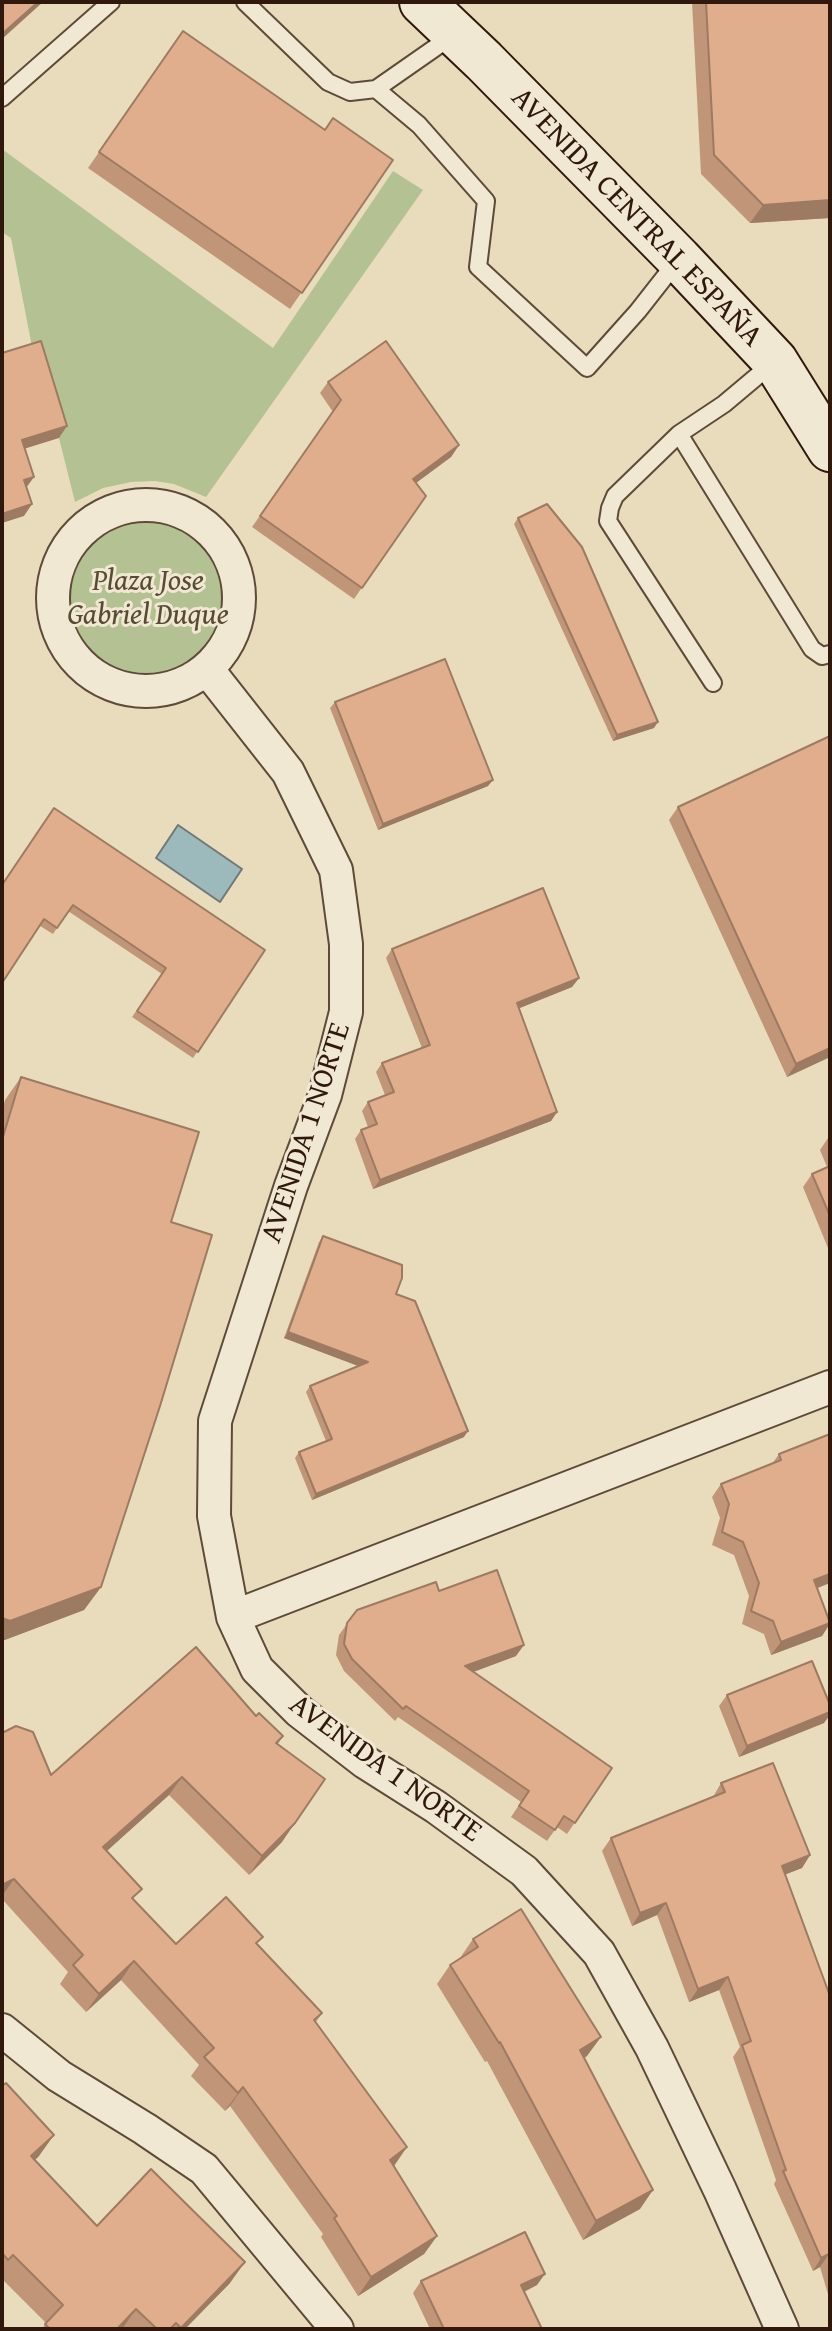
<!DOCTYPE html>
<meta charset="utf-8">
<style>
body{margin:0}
#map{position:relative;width:832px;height:2331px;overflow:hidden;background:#e8dcbc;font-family:"Gentium Book Plus",serif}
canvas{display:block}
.frame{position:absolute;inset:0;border:4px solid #30190c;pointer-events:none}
</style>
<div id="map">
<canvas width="832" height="2331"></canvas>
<div class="frame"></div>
</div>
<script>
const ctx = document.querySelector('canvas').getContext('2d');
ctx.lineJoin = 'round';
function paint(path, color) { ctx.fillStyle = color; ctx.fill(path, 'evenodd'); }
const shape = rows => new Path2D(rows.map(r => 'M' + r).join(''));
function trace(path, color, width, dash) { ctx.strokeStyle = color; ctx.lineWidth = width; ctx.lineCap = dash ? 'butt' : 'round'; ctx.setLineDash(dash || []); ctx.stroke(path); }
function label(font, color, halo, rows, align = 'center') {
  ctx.font = font + ' "Gentium Book Plus",serif'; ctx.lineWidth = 6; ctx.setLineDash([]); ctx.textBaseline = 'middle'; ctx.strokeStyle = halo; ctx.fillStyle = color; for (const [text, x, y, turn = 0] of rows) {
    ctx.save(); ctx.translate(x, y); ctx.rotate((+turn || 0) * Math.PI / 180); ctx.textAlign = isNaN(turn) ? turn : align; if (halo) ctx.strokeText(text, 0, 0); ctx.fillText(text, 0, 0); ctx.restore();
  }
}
const green = shape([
 [2,149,273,348,393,171,423,190,206,497,174,484,155,481,131,482,103,488,75,502,59,438,33,352,11,238,2,232],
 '70 599a78 78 0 1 1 156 0a78 78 0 1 1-156 0Z'
]);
const water = shape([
 [178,825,242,869,220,902,156,858,178,825]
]);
const service = shape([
 [245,2,328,82,350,92,376,89,452,36],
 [376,89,419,125,486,201,478,267,587,368,638,311,678,260],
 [2,98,111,2],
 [679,434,812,649,822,656,830,654],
 [713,683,608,521,610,508,615,496,679,434,724,404,774,362]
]);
const minor = shape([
 '53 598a93 93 0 1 1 186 0a93 93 0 1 1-186 0Z',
 [207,669,288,772,336,870,346,944,346,1012,325,1095,291,1186,215,1421,214,1516,233,1617,257,1669,299,1711,365,1762,436,1807,524,1871,599,1953,652,2048,720,2190,782,2329],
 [233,1617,830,1387],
 [2,2030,59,2076,145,2129,204,2169,337,2329]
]);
const secondary = shape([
 [422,2,484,61,679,259,775,361,830,449]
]);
const wall = shape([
 [692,2,830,2,830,218,750,223,701,174],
 [183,31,325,130,393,160,290,309,88,168],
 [328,382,459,445,451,457,416,483,426,496,354,599,252,527,333,412,320,393],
 [518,518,654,728,613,741,514,524],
 [335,702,488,786,378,830,330,708],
 [678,807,830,1057,787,1077,669,820],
 [2,885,265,950,193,1058,132,1017,162,974,68,911,53,934,40,926],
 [392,949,579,978,572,987,519,1008,557,1112,551,1121,373,1189,355,1139,361,1130,368,1127,362,1111,368,1102,385,1095,376,1072,382,1063,422,1048,386,958],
 [21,1077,171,1222,101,1587,84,1610,2,1641,2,1110,5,1100],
 [830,1135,830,1253,803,1187,812,1174,827,1167,820,1150],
 [323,1236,396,1294,464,1437,312,1500,295,1458,299,1452,326,1441,306,1392,310,1386,358,1366,284,1338,319,1242],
 [779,1454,818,1588,830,1620,830,1624,822,1636,771,1655,764,1634,742,1624,749,1596,734,1555,712,1545,720,1518,712,1497,721,1484,772,1464],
 [439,1591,516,1656,473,1672,612,1768,567,1834,557,1827,547,1841,511,1817,521,1802,398,1717,395,1721,344,1671,336,1655,339,1635,357,1610],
 [727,1695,824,1723,739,1757,719,1706],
 [256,1716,283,1736,278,1744,282,1842,249,1875,169,1795,107,1851,134,1900,176,1944,258,1945,322,2013,316,2022,393,2166,437,2236,424,2254,358,2296,321,2237,323,2234,230,2106,225,2111,191,2076,199,2065,121,1980,86,2012,60,1984,68,1972,2,1899,2,1733,51,1775],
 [721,1783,810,1855,802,1868,785,1874,830,1996,830,2301,820,2267,813,2271,774,2184,776,2180,733,2057,740,2047,719,1990,689,2002,657,1915,632,1926,602,1851,611,1838,713,1797],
 [473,1939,587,2056,584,2058,640,2209,583,2240,487,2061,485,2062,437,1984,450,1965,460,1958],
 [2,2086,39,2156,35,2160,97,2226,230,2283,185,2329,42,2329,46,2323,2,2279],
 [421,2281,537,2285,524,2292,542,2329,430,2329,413,2293]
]);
const shadedWall = shape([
 [38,2,43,2,2,39,2,34],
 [830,200,830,218,750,223,763,205],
 [67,426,59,438,14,452,22,440],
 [459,445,451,457,405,491,413,479],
 [34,477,26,488,24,480],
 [32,504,24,516,2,523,2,514],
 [658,722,654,728,613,741,617,735],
 [493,780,488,786,378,830,383,824],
 [579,978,572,987,510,1012,517,1003],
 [830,1048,830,1057,787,1077,796,1064],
 [557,1112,551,1121,373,1189,380,1180],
 [288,1332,368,1362,364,1368,284,1338],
 [468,1431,464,1437,312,1500,316,1494],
 [830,1574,830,1583,805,1593,814,1580],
 [101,1587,84,1610,2,1641,2,1618],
 [830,1623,822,1636,771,1655,781,1642],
 [524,1645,516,1656,457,1678,465,1666],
 [830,1712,830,1715,824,1723,739,1757,747,1746],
 [182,1777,169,1795,90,1866,103,1847],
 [295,1823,282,1842,249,1875,262,1856],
 [810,1855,802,1868,774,1879,782,1866],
 [14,1879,2,1896,2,1885],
 [666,1903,657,1915,632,1926,640,1913],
 [134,1961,121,1980,86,2012,99,1994],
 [728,1977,719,1990,689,2002,698,1989],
 [601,2037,587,2056,566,2069,580,2050],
 [243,2087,230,2106,225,2111,238,2093],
 [54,2135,39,2156,17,2177,31,2156],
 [407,2147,394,2166,377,2179,390,2160],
 [653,2190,640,2209,583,2240,596,2221],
 [437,2236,424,2254,358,2296,371,2277],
 [829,2254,820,2267,813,2271,821,2258],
 [245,2262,230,2283,185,2329,180,2329],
 [545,2274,537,2285,513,2297,521,2285],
 [136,2309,122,2329,117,2329]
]);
const building = shape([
 [2,2,38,2,2,34,2,2],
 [706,2,830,2,830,200,763,205,714,155,706,2],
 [183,31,325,130,333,118,393,160,302,293,99,152,183,31],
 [41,341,67,426,22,440,34,477,24,480,32,504,2,514,2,353,41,341],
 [386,341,459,445,413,479,426,496,362,588,260,516,341,400,328,382,386,341],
 [547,504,582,547,658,722,617,735,518,518,547,504],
 [445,659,493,780,383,824,335,702,445,659],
 [830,736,830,1048,796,1064,678,807,830,736],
 [54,808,265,950,198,1052,137,1011,166,968,73,905,57,928,44,919,2,983,2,885,54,808],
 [543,888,579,978,517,1003,557,1112,380,1180,361,1130,377,1124,368,1102,394,1092,382,1063,430,1045,392,949,543,888],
 [21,1077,199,1132,171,1222,212,1235,160,1406,101,1587,10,1621,2,1618,2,1140,21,1077],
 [830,1166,830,1216,812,1174,830,1166],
 [323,1236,402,1265,402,1278,396,1294,415,1301,468,1431,316,1494,299,1452,332,1439,310,1386,368,1362,288,1332,323,1236],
 [830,1434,830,1574,814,1580,830,1623,781,1642,773,1621,751,1611,759,1583,743,1542,722,1532,729,1504,721,1484,781,1460,779,1454,830,1434],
 [497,1570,524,1645,465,1666,612,1768,575,1823,564,1816,555,1830,519,1806,529,1791,406,1706,403,1709,352,1659,344,1644,347,1623,357,1610,436,1582,439,1591,497,1570],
 [196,1647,256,1716,259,1713,283,1736,276,1743,325,1779,295,1823,262,1856,182,1777,103,1847,142,1889,132,1898,176,1944,226,1897,263,1937,256,1943,322,2013,314,2020,407,2147,390,2160,437,2236,371,2277,334,2218,337,2216,243,2087,238,2093,204,2057,214,2048,134,1961,99,1994,73,1965,83,1955,14,1879,2,1885,2,1733,16,1726,33,1732,51,1775,196,1647],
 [812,1661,830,1705,830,1712,747,1746,727,1695,812,1661],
 [773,1763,810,1855,782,1866,830,1996,830,2257,829,2254,821,2258,783,2171,786,2170,742,2045,751,2041,728,1977,698,1989,666,1903,640,1913,611,1838,725,1792,721,1783,773,1763],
 [521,1909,601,2037,580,2050,653,2190,596,2221,500,2042,499,2043,450,1965,478,1947,473,1939,521,1909],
 [6,2083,54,2135,31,2156,97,2226,151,2169,245,2262,181,2328,176,2323,170,2329,157,2329,136,2309,117,2329,50,2329,45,2324,63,2305,13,2255,8,2260,2,2253,2,2086,6,2083],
 [525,2232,545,2274,521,2285,542,2329,444,2329,421,2281,525,2232]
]);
const streetNames = [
 ["AVENIDA CENTRAL ESPAÑA",636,218,46],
 ["AVENIDA 1 NORTE",307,1133,-72],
 ["AVENIDA 1 NORTE",385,1769,36]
];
const parkNames = [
 ["Plaza Jose",148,582],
 ["Gabriel Duque",148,616]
];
paint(green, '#b4c192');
paint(water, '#9cb9bc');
trace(water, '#717976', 2);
trace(service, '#5e4a38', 20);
trace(minor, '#5e4a38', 36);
trace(secondary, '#30190c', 48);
trace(service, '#f0e8d3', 16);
trace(minor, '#f0e8d3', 32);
trace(secondary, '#f0e8d3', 44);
paint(wall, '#c19678');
paint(shadedWall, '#9d7a62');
paint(building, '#e0ae8c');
trace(building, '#9d7a62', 2);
label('30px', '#30190c', '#f0e8d3', streetNames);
label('italic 30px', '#584b34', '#f0e8d3', parkNames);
</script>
